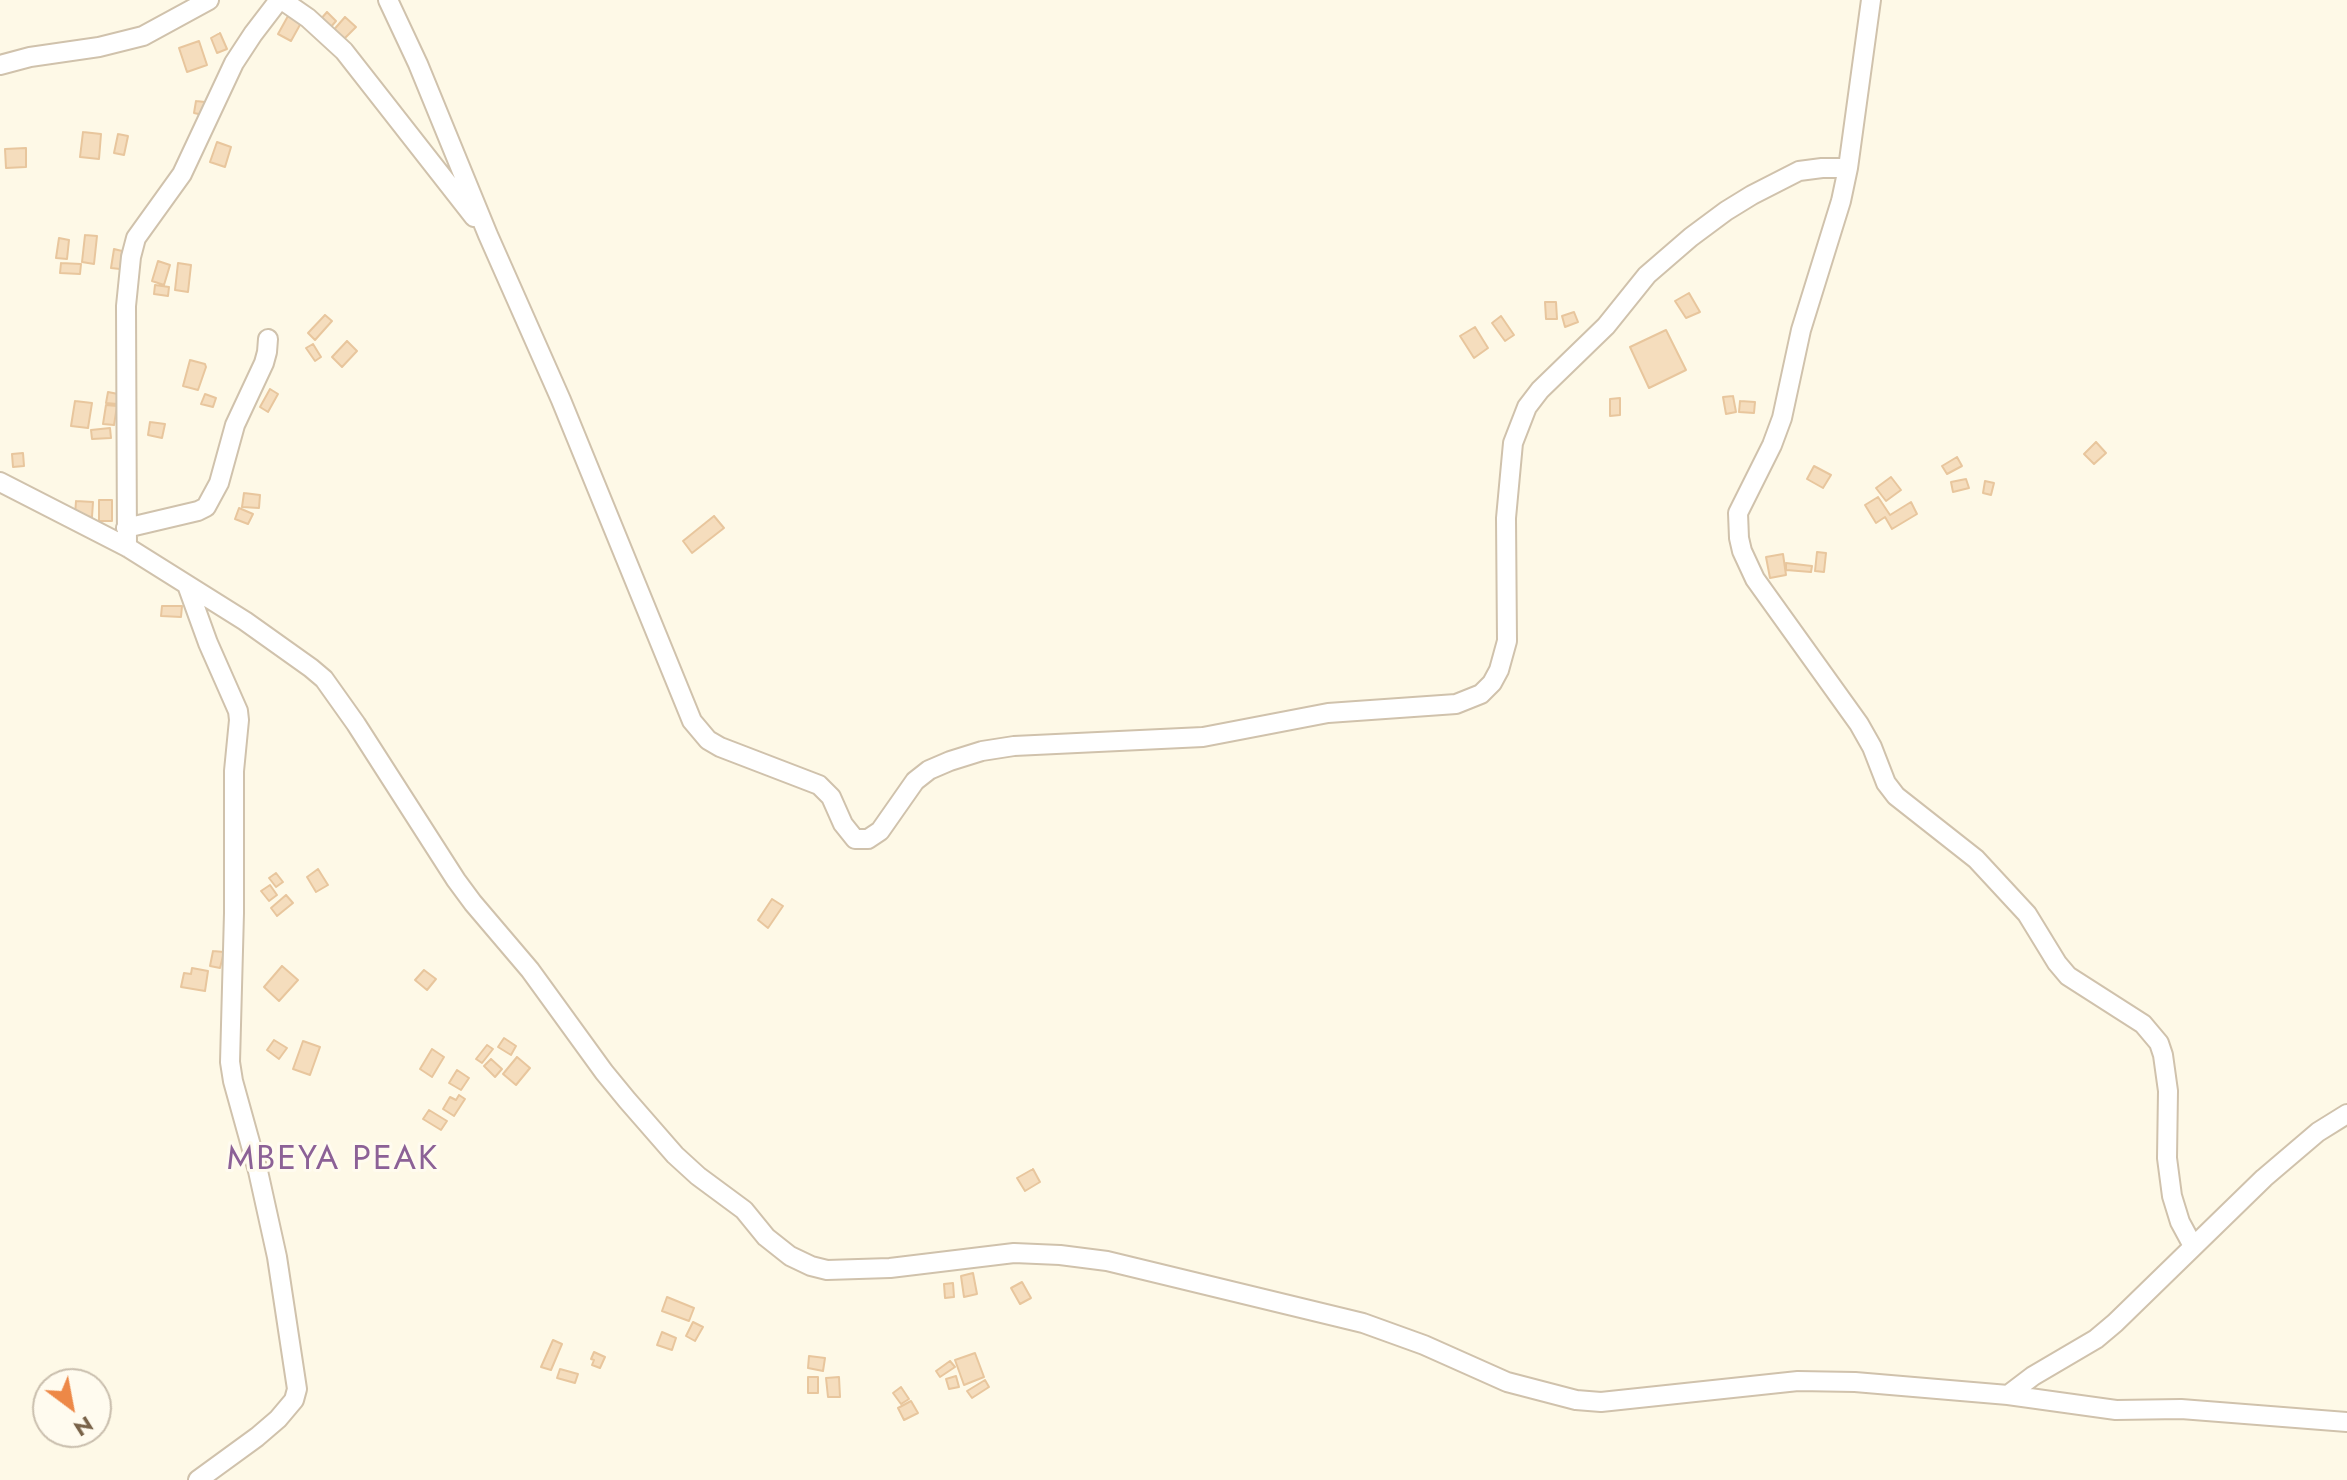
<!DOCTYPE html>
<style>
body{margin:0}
#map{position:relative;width:2347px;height:1480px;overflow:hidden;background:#fef9e7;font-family:Jost,sans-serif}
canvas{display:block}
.north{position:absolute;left:32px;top:1368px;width:80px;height:80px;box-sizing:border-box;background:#fffbef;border:2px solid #c9bead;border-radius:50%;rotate:148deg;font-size:22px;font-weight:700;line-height:32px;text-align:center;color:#796349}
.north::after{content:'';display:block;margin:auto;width:28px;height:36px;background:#ed8847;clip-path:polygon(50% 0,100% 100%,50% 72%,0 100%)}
</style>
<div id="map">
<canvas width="2347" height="1480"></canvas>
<div class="north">N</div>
</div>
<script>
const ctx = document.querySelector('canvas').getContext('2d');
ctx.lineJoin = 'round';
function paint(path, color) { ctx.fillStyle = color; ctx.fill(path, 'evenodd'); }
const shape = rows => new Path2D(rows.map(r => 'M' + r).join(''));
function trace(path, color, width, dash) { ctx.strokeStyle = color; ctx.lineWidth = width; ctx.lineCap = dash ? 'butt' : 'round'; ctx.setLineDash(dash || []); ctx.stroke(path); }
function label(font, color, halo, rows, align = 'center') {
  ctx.font = font + ' Jost,sans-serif'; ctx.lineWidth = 6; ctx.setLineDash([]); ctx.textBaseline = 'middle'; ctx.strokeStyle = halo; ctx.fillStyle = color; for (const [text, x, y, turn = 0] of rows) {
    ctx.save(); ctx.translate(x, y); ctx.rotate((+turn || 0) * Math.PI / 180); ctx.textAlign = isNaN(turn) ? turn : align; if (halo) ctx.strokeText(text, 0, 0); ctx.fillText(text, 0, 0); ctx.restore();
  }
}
const building = shape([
 [327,12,336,21,330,28,320,20,327,12],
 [288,16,301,23,291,41,278,34,288,16],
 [345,17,356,27,341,42,331,33,345,17],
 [220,33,227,49,217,53,211,38,220,33],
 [199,41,207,65,187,72,179,48,199,41],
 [196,101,205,102,203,115,194,113,196,101],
 [83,132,101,134,99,159,80,157,83,132],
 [118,134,128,136,124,155,114,153,118,134],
 [217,142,231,147,225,167,210,162,217,142],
 [26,148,26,167,6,168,5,149,26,148],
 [85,235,97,236,94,264,82,262,85,235],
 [59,238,69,240,67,259,56,258,59,238],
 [114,249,122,251,120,269,111,268,114,249],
 [158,261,170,265,164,285,152,281,158,261],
 [61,263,81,264,80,274,60,273,61,263],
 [178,263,191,265,188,292,175,290,178,263],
 [155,285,169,287,168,296,154,294,155,285],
 [1689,293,1700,312,1686,318,1675,301,1689,293],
 [1545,302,1556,302,1557,319,1546,319,1545,302],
 [1574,312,1578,322,1565,327,1562,316,1574,312],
 [325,315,332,321,315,340,308,333,325,315],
 [1501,316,1514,335,1505,341,1492,323,1501,316],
 [1475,327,1488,348,1474,358,1460,336,1475,327],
 [1666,330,1686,370,1649,388,1630,347,1666,330],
 [347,341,357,351,342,367,332,357,347,341],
 [313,344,321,357,315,361,306,348,313,344],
 [190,360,205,364,206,367,198,390,183,386,190,360],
 [270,389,278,394,268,412,260,407,270,389],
 [108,392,118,394,117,404,106,403,108,392],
 [205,394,216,398,213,407,201,404,205,394],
 [1733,396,1736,412,1726,414,1723,397,1733,396],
 [1620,398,1620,415,1610,416,1610,399,1620,398],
 [75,401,92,403,88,428,71,426,75,401],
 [1740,401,1755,402,1754,413,1739,412,1740,401],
 [106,405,117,406,114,425,103,424,106,405],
 [150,422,165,424,162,438,148,435,150,422],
 [110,428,111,438,92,439,91,430,110,428],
 [2096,442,2106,453,2094,464,2084,454,2096,442],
 [23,453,24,466,13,467,12,454,23,453],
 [1957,457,1962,466,1947,474,1942,466,1957,457],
 [1814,466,1831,475,1823,488,1807,479,1814,466],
 [1891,477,1901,490,1886,501,1876,488,1891,477],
 [1966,479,1969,488,1953,492,1951,482,1966,479],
 [1985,481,1994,483,1991,495,1983,493,1985,481],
 [244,493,260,495,259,508,242,507,244,493],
 [1878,497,1890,515,1911,502,1917,514,1892,529,1885,517,1876,523,1865,505,1878,497],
 [99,500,112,500,112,521,99,521,99,500],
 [76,501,93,502,92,517,75,515,76,501],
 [239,508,253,514,248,524,235,519,239,508],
 [714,516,724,528,692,553,683,541,714,516],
 [1817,552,1826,553,1824,572,1815,571,1817,552],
 [1783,554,1786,575,1770,578,1766,557,1783,554],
 [1786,563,1812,566,1811,572,1786,570,1786,563],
 [162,606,182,606,181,617,161,616,162,606],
 [318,869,328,885,316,892,307,877,318,869],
 [276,873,283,882,276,887,269,878,276,873],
 [270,885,277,895,269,901,261,891,270,885],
 [286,895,293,903,277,916,271,908,286,895],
 [772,899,783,906,768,928,758,920,772,899],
 [213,951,224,952,220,968,210,966,213,951],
 [282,966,298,980,279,1001,264,987,282,966],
 [192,968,208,971,205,991,181,987,184,973,191,974,192,968],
 [424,970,436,979,427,990,415,980,424,970],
 [504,1038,516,1046,511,1055,498,1047,504,1038],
 [274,1040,287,1048,279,1059,267,1050,274,1040],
 [303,1041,320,1047,310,1075,293,1069,303,1041],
 [487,1045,493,1049,482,1063,476,1059,487,1045],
 [432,1049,444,1057,432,1077,420,1069,432,1049],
 [517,1057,530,1068,516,1085,503,1074,517,1057],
 [491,1059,502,1069,495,1077,484,1066,491,1059],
 [457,1070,469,1078,461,1090,449,1083,457,1070],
 [459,1095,465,1099,454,1116,443,1109,450,1097,456,1100,459,1095],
 [429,1110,447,1121,441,1130,423,1119,429,1110],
 [1033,1169,1040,1182,1025,1191,1017,1178,1033,1169],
 [973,1273,977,1294,964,1297,961,1276,973,1273],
 [1022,1282,1031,1298,1020,1304,1011,1288,1022,1282],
 [953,1283,954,1297,945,1298,944,1284,953,1283],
 [667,1297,694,1308,689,1321,662,1311,667,1297],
 [693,1322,703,1327,695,1341,686,1336,693,1322],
 [662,1332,676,1338,672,1350,657,1345,662,1332],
 [553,1340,562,1344,551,1370,541,1367,553,1340],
 [594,1352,605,1357,600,1368,592,1365,594,1360,591,1359,594,1352],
 [975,1353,984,1377,964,1385,955,1360,975,1353],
 [809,1356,825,1358,823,1371,808,1368,809,1356],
 [950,1361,955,1367,940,1377,936,1371,950,1361],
 [560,1369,578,1374,575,1383,557,1378,560,1369],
 [956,1376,959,1387,949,1389,946,1379,956,1376],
 [808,1377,818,1377,818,1393,808,1393,808,1377],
 [839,1377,840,1397,828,1397,826,1378,839,1377],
 [985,1380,989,1387,972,1398,967,1391,985,1380],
 [901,1387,909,1399,901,1404,893,1393,901,1387],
 [911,1401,918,1413,904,1420,898,1408,911,1401]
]);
const street = shape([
 [282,0,308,18,344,51,474,217],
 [388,0,418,64,488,235,561,400,692,721,708,740,720,747,819,785,831,797,843,824,855,839,868,839,880,831,915,781,929,770,950,761,982,751,1014,746,1203,737,1328,713,1456,704,1481,694,1492,683,1499,670,1507,641,1506,518,1513,443,1527,407,1540,390,1606,326,1647,275,1691,237,1726,211,1752,195,1799,171,1822,168,1848,168],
 [1871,0,1848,168,1841,201,1801,330,1782,418,1772,445,1738,513,1739,538,1742,551,1755,579,1859,724,1872,747,1886,783,1896,796,1976,859,2027,914,2057,963,2068,976,2143,1024,2159,1043,2163,1055,2168,1091,2167,1158,2172,1196,2180,1222,2193,1246],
 [0,65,30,57,99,47,143,36,209,0],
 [0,482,127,547,245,621,311,668,324,679,356,724,456,880,473,903,530,970,604,1072,627,1100,675,1155,698,1176,744,1210,766,1237,790,1256,811,1266,827,1270,890,1268,1014,1253,1060,1255,1107,1261,1363,1323,1424,1345,1507,1382,1576,1400,1601,1402,1798,1381,1855,1382,2008,1395,2116,1410,2181,1409,2347,1422],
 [126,528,198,511,206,507,219,483,235,425,264,363,267,352,268,339],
 [127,547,126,306,131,257,136,238,182,174,234,63,253,34,279,0],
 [187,585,208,643,238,711,239,720,234,771,234,913,230,1062,233,1081,258,1171,277,1257,297,1389,294,1400,278,1419,257,1437,198,1480],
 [2008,1395,2033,1376,2096,1339,2115,1323,2264,1178,2318,1132,2347,1114]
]);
const quarterNames = [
 ["MBEYA PEAK",333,1161]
];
paint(building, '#f5ddbd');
trace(building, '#e8c69d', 2);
trace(street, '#d0c2ac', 22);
trace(street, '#fff', 18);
ctx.letterSpacing = '2px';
label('34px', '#8c6196', '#fffbef', quarterNames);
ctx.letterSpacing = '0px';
</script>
